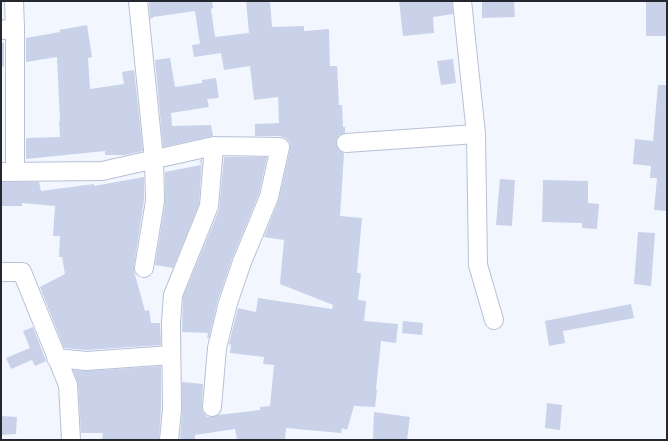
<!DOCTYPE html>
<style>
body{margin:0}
#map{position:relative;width:668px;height:441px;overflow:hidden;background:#f2f6ff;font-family:Arial,sans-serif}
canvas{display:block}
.frame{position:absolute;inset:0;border:2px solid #252830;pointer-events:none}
</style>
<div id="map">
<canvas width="668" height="441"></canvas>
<div class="frame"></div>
</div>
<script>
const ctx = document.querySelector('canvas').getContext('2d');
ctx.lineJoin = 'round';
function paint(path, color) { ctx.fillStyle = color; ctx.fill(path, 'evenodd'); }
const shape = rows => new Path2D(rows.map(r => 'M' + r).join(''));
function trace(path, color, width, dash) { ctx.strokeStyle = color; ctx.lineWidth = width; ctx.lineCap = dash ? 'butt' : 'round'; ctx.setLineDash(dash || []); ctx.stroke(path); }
const building = shape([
 [149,1,212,1,213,8,211,9,215,37,249,33,246,1,270,1,272,27,304,26,304,31,329,29,330,66,337,66,339,105,342,105,343,127,345,127,345,133,340,135,337,138,336,143,338,149,344,153,340,216,362,218,358,261,357,273,361,273,358,300,366,301,364,321,398,324,396,343,381,341,376,389,377,390,375,407,354,406,347,430,342,428,341,433,286,428,285,440,237,440,235,429,195,435,195,440,180,440,182,410,182,382,203,384,202,406,203,412,207,417,212,417,218,415,260,410,260,407,270,406,274,365,263,364,264,357,230,353,231,345,229,344,238,308,256,312,258,298,332,309,333,305,280,284,284,240,264,237,279,199,290,149,290,143,286,138,280,136,255,136,255,124,279,123,278,97,254,100,250,66,224,70,221,53,194,57,192,45,200,44,195,11,153,17,153,18,150,19],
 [399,1,452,1,453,14,433,17,434,33,403,36],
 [482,1,514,1,515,17,482,18],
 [646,1,667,1,667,36,646,36],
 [87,25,92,57,88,58,90,89,124,84,122,72,134,70,143,151,125,155,105,155,105,151,26,159,26,138,60,137,59,121,60,121,57,57,26,62,26,38,60,32,59,30],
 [1,43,4,43,4,66,1,67],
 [170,58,175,87,202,83,202,80,216,78,219,98,207,99,209,107,171,113,172,126,211,125,213,136,163,147,155,60],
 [453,59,456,83,441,85,437,61],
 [658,85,667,85,667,211,654,210,657,178,650,178,651,166,633,164,635,139,653,141],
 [224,157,267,157,259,194,232,259,218,300,209,338,207,338,208,333,182,332,183,297,219,210],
 [202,159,199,204,173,268,155,265,165,203,165,172,201,165,200,160],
 [144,177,144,200,134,266,134,271,145,311,149,310,151,323,160,323,161,345,86,350,64,348,40,287,65,274,62,257,59,257,60,236,53,236,55,206,22,203,22,206,1,206,1,182,39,182,41,191,94,184,94,186],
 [500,179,515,180,512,226,496,225],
 [543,180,588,181,588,203,599,204,597,229,582,228,582,223,542,222],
 [638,232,655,233,651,286,634,284],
 [631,304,634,318,563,331,565,343,549,346,545,321],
 [403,321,423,323,422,335,402,333],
 [33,327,46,361,35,366,32,360,11,369,6,358,30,348,23,331],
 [161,366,161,409,159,440,102,440,103,433,81,433,78,384,73,370,87,371],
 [547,403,562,405,560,430,545,428],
 [374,412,410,417,407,440,373,440],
 [1,416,17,417,16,434,1,435]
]);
const minor = shape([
 [138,1,154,159,155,201,144,268],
 [462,1,476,134,478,265,494,320],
 [15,28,15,172],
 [1,30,15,28,14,1],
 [346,143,476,134],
 [1,172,102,171,214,146,280,147,269,197,242,262,228,303,217,348,212,407],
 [1,272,22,272,68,385,71,440],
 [56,358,86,361,171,355],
 [169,440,172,409,171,323,173,295,209,206,214,146]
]);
paint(building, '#c9d2e9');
trace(minor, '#b7c0d6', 20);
trace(minor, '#fff', 18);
</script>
